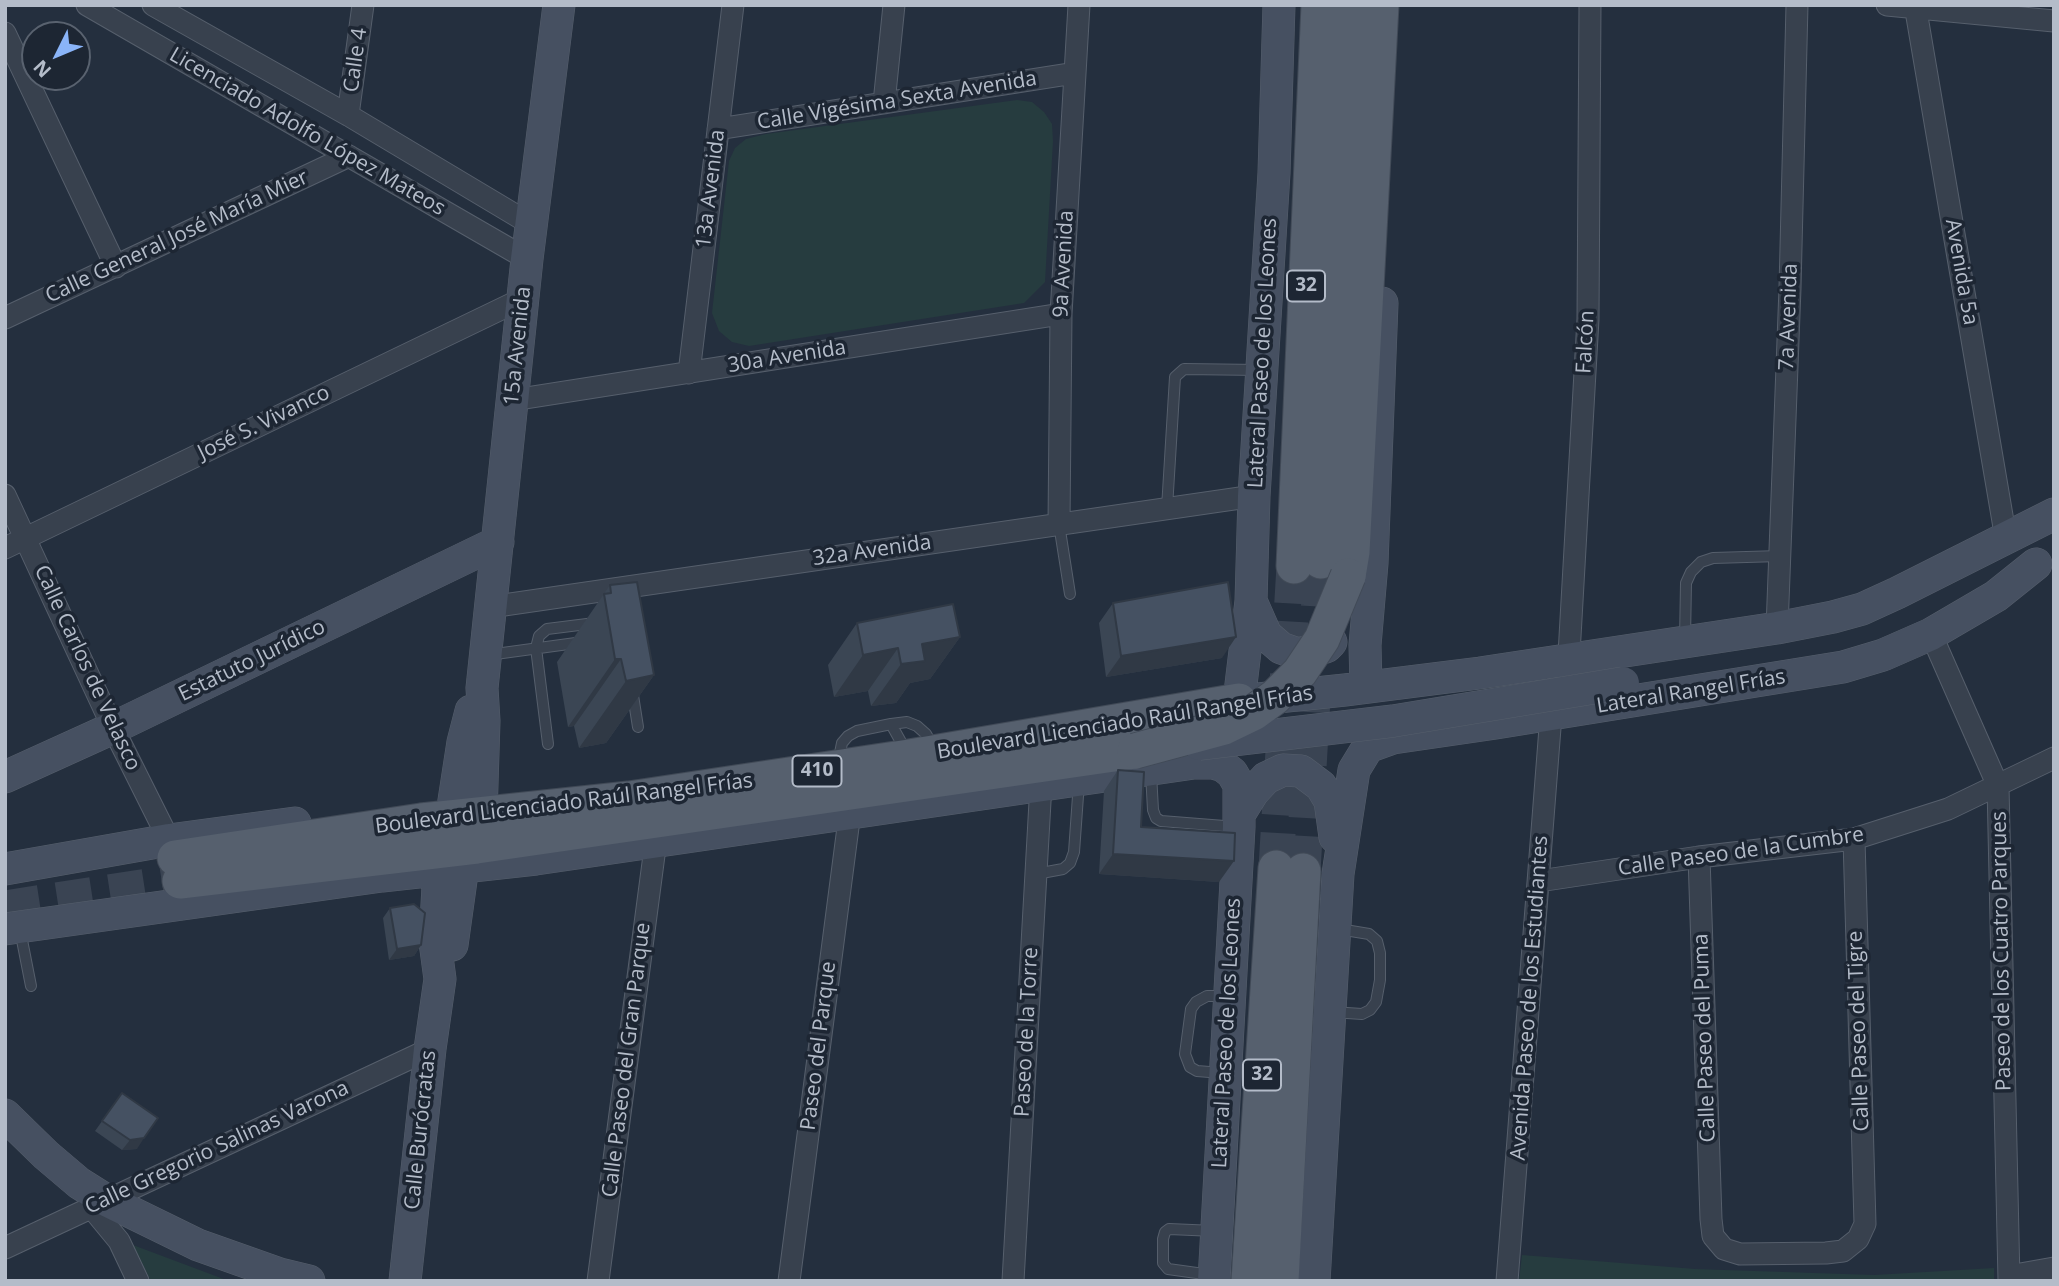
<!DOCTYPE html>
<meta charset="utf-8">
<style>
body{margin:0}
#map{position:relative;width:2059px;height:1286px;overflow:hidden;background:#242f3e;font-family:"Open Sans",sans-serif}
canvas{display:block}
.frame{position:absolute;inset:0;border:7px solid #b4bcc9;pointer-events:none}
.north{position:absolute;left:21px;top:21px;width:70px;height:70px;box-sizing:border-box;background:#1d2633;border:2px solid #59626f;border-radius:50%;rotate:227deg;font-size:19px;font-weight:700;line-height:28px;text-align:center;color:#b4bcc9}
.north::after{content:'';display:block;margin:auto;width:24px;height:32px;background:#8ab4f8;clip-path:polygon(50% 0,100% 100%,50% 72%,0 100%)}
</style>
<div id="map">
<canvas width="2059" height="1286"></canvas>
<div class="frame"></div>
<div class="north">N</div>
</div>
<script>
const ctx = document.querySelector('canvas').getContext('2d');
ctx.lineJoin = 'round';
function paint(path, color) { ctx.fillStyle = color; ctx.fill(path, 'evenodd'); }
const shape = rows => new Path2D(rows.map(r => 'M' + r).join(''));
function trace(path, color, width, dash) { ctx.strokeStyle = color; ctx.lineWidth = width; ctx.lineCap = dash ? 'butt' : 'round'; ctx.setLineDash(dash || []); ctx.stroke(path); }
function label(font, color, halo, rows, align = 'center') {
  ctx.font = font + ' "Open Sans",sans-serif'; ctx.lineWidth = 7; ctx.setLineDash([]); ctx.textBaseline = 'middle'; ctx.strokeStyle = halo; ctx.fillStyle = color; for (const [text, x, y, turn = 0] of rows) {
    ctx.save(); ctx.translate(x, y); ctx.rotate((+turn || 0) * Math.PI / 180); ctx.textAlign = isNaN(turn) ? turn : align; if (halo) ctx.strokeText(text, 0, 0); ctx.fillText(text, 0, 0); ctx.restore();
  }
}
const green = shape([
 [1017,100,1032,102,1044,112,1052,124,1053,141,1045,282,1024,303,749,346,732,342,719,331,712,313,729,161,735,148,746,139,766,134],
 [133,1245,229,1281,151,1281],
 [1522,1255,1695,1269,1874,1275,1994,1268,1994,1281,1519,1281]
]);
const primaryTunnel = shape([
 [1276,868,1294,566],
 [1303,871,1321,561],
 [5,908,180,881]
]);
const lane = shape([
 [1167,508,1175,377,1184,369,1259,370],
 [1059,524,1070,594],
 [1685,639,1686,583,1691,572,1701,562,1713,558,1780,556],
 [488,655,583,642],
 [632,689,638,727],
 [891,724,906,751],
 [548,744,536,648,539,636,547,629,595,623],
 [838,763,842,743,848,736,857,731,891,724,907,722,917,726,926,734,933,746],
 [1151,773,1153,810,1156,818,1161,821,1237,827],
 [1036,874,1063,869,1070,863,1074,852,1079,782],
 [20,930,31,986],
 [1332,1012,1362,1014,1370,1010,1376,1002,1380,980,1380,953,1377,941,1369,934,1339,929],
 [1222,1073,1197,1071,1190,1067,1185,1054,1191,1009,1196,1002,1207,996,1227,996],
 [1211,1275,1168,1269,1163,1263,1163,1239,1165,1232,1169,1229,1215,1231]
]);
const street = shape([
 [87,5,527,259],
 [153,5,348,115,532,225],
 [1887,5,2054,21],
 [1915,5,2006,539],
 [5,33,116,267],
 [884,103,894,5],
 [348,115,363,5],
 [718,129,1075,73],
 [5,318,349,156],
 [689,373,733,5],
 [513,400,1061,314],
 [5,495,113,728,169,840],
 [1059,524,1061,314,1079,5],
 [5,548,524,298],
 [490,607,1254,496],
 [1777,628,1790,288,1797,5],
 [1931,634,1998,786,2009,1281],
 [1568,672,1588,319,1590,5],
 [1699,857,1711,1219,1713,1236,1724,1249,1740,1254,1826,1253,1843,1251,1858,1239,1865,1224,1854,839],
 [1539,881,1699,857,1854,839,1948,809,2054,758],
 [91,1207,119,1241,138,1281],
 [5,1248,430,1049],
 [2009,1276,2054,1268],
 [598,1281,656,840],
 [789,1281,850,812],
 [1013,1281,1041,784],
 [1507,1281,1551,715]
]);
const secondary = shape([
 [1279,5,1274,173,1254,496,1251,601,1239,701,1345,690,1480,673,1777,628,1833,617,1862,609,1897,593,2054,514],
 [1251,601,1266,635,1281,648,1298,654,1326,647,1331,642],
 [1366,686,1365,645,1372,563,1382,303],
 [5,777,113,728,498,542],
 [1240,813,1253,792,1266,778,1283,770,1301,771,1321,786,1330,801,1335,837],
 [481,816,484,721,482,688,527,259,559,5],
 [451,820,463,742,471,711],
 [5,869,169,840,295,823],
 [5,929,382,876,536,859,1194,763,1213,763,1223,766,1232,773,1239,785],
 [452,945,463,866],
 [5,1115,46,1155,79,1183,106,1200,198,1245,280,1274,309,1281],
 [405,1281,430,1049,440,979,435,942,439,868],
 [1214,1281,1239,827,1239,785],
 [1314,1281,1338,874,1354,770,1368,747,1393,738,1496,723,1843,667,1883,655,1931,634,1996,596,2036,564]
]);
const primary = shape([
 [1321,561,1353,5],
 [1294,566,1319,5],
 [1348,576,1352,552,1381,5],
 [175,858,421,821,629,799,909,757,1239,701],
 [180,881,477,846,1135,751],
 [1249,1281,1276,868],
 [1281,1281,1303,871]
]);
const secondaryBridge = shape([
 [1199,744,1393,721,1623,683]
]);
const primaryBridge = shape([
 [1135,751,1224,727,1253,713,1275,697,1300,672,1322,639,1348,576]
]);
const wall = shape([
 [610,585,654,675,606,743,579,748,574,726,568,727,557,662],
 [1113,603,1222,658,1106,677,1099,623],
 [857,623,960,637,930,679,910,683,896,703,871,706,868,691,834,697,828,665],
 [1118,770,1141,827,1219,882,1099,874,1104,791],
 [390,908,421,945,414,956,389,960,383,918],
 [122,1093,137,1149,122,1150,95,1131]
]);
const shadedWall = shape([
 [960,637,930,679,910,683,896,703,871,706,901,664,922,644],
 [1236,637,1222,658,1106,677,1121,656],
 [898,648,868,691,834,697,863,655],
 [615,659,621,659,574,726,568,727],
 [654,675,606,743,579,748,626,681],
 [1113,854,1234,861,1219,882,1099,874],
 [421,945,414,956,389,960,397,949],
 [144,1138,137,1149,122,1150,130,1140]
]);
const building = shape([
 [637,582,654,675,626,681,621,659,615,659,604,594,611,593,610,585,637,582],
 [1228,582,1236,637,1121,656,1113,603,1228,582],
 [953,604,960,637,922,644,925,661,901,664,898,648,863,655,857,623,953,604],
 [1118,770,1144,772,1141,827,1235,833,1234,861,1113,854,1118,770],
 [414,904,425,913,421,945,397,949,390,908,414,904],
 [122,1093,158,1118,144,1138,130,1140,102,1121,122,1093]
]);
const shields = [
 [1306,286,38],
 [817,771,49],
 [1262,1075,38]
];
const shieldNames = [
 ["32",1306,286],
 ["410",817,771],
 ["32",1262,1075]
];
const streetNames = [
 ["Calle 4",356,60,-82],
 ["Calle Vigésima Sexta Avenida",897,101,-9],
 ["Licenciado Adolfo López Mateos",307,132,30],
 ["13a Avenida",711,189,-83],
 ["Calle General José María Mier",177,237,-25],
 ["9a Avenida",1064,264,-87],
 ["Avenida 5a",1961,272,80],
 ["7a Avenida",1789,317,-88],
 ["Falcón",1586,342,-87],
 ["15a Avenida",518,346,-84],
 ["Lateral Paseo de los Leones",1263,353,-87],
 ["30a Avenida",787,357,-9],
 ["José S. Vivanco",264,423,-26],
 ["32a Avenida",872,551,-8],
 ["Estatuto Jurídico",252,661,-26],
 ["Calle Carlos de Velasco",87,668,65],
 ["Lateral Rangel Frías",1691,692,-9],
 ["Boulevard Licenciado Raúl Rangel Frías",1125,723,-9],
 ["Boulevard Licenciado Raúl Rangel Frías",564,804,-7],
 ["Calle Paseo de la Cumbre",1741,852,-8],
 ["Paseo de los Cuatro Parques",2002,951,-91],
 ["Avenida Paseo de los Estudiantes",1530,998,-86],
 ["Calle Paseo del Tigre",1859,1031,-92],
 ["Paseo de la Torre",1027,1032,-87],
 ["Lateral Paseo de los Leones",1227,1033,-87],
 ["Calle Paseo del Puma",1705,1038,-92],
 ["Paseo del Parque",819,1046,-83],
 ["Calle Paseo del Gran Parque",627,1060,-83],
 ["Calle Burócratas",421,1130,-84],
 ["Calle Gregorio Salinas Varona",217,1148,-25]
];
paint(green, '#263c3f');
trace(primaryTunnel, '#3a4453', 35, [35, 18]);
trace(lane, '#565f6c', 12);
trace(street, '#565f6c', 23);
trace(secondary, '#565f6c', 33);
trace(primary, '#414a57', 37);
trace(lane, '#38414e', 10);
trace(street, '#38414e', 21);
trace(secondary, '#465061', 32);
trace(primary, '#56606e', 35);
trace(secondaryBridge, '#565f6c', 33, []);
trace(primaryBridge, '#414a57', 37, []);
trace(secondaryBridge, '#465061', 32);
trace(primaryBridge, '#56606e', 35);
paint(wall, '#3b4654');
paint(shadedWall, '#303945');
paint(building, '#455162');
trace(building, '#303945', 2);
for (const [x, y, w] of shields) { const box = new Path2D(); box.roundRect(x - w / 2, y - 15.5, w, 31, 5); ctx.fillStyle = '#1d2633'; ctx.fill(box); trace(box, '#b4bcc9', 2); }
label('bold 19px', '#b4bcc9', null, shieldNames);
label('21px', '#b4bcc9', '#1d2633', streetNames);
</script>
